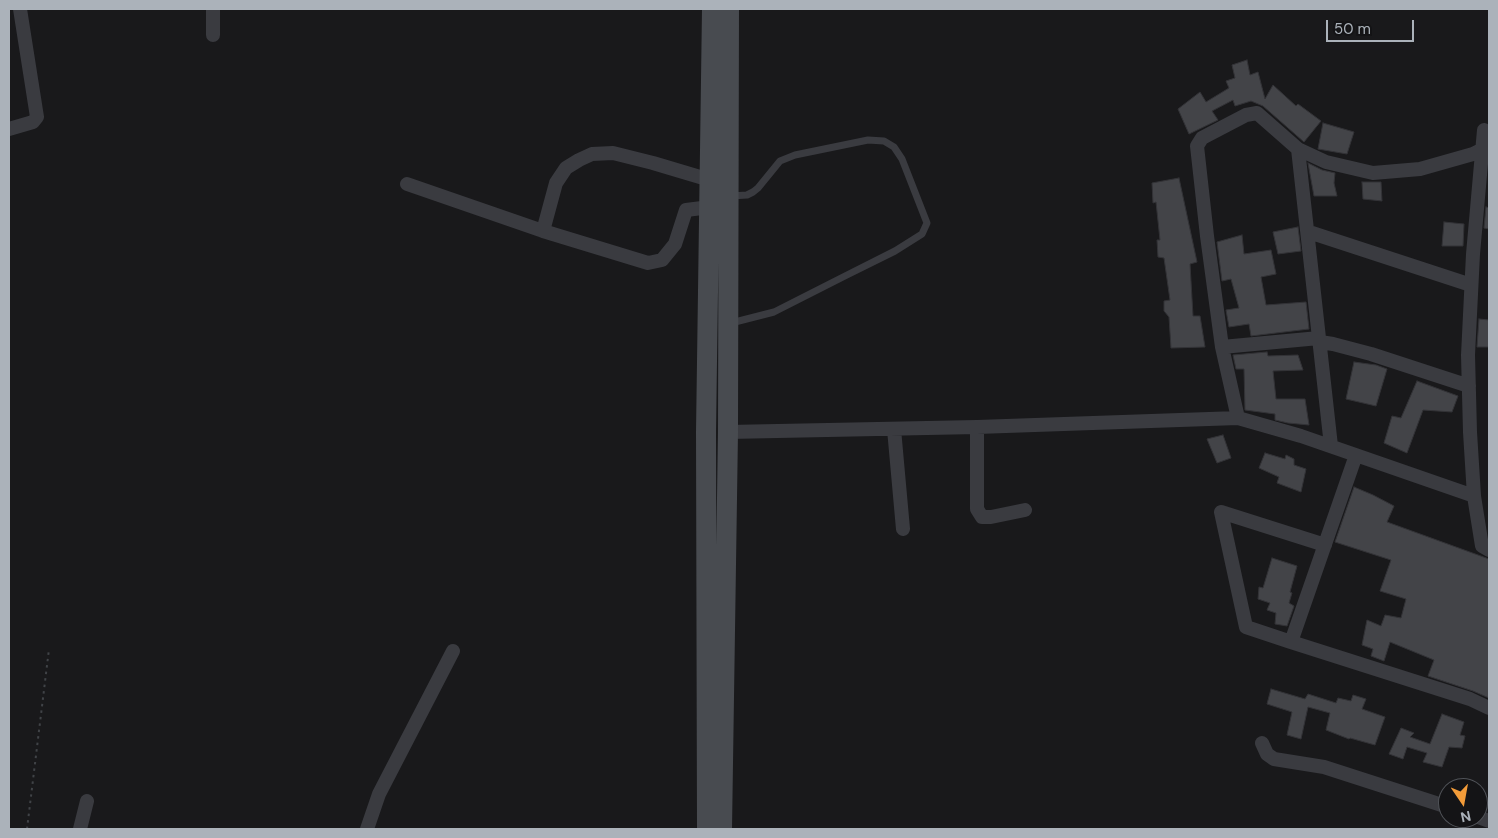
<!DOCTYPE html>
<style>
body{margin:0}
#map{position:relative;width:1498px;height:838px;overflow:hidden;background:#19191b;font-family:"DM Sans",sans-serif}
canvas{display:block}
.frame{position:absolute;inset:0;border:10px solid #abb2ba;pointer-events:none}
.north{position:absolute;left:1438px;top:778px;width:50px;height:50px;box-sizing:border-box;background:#141416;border:1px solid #505358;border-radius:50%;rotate:168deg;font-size:14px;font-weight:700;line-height:20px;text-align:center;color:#abb2ba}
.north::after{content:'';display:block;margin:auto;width:18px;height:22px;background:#f39c39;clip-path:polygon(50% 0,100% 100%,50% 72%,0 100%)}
.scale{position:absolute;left:1326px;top:20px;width:88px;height:22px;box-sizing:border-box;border:2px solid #abb2ba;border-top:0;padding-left:6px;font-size:15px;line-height:18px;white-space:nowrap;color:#abb2ba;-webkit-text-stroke:4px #141416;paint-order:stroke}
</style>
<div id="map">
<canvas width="1498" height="838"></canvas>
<div class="frame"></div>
<div class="north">N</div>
<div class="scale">50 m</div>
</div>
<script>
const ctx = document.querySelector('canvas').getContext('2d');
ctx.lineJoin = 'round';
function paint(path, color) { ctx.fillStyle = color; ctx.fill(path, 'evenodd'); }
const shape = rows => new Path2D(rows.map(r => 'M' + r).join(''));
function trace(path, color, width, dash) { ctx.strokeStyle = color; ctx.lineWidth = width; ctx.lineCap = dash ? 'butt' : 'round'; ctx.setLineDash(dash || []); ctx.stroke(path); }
const building = shape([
 [1247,60,1250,75,1258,72,1265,99,1273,85,1296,106,1298,104,1321,121,1304,142,1263,106,1251,101,1235,106,1233,100,1212,111,1218,120,1189,134,1178,109,1200,92,1206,102,1229,88,1226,81,1235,78,1232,65,1247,60],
 [1323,123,1354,132,1347,154,1318,149,1323,123],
 [1308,163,1322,170,1335,173,1334,183,1337,196,1314,196,1308,163],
 [1179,178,1197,262,1190,264,1193,316,1200,316,1205,347,1171,348,1169,317,1164,311,1164,301,1170,300,1164,258,1158,257,1157,240,1160,240,1156,202,1153,203,1152,183,1179,178],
 [1362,182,1381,182,1382,201,1363,199,1362,182],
 [1486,207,1489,208,1489,229,1484,228,1486,207],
 [1444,222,1464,224,1463,246,1442,246,1444,222],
 [1298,227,1301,251,1278,254,1273,232,1298,227],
 [1242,235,1244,254,1271,250,1276,274,1261,277,1266,305,1306,302,1309,329,1251,336,1249,324,1229,327,1226,310,1239,308,1231,279,1222,281,1217,242,1242,235],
 [1479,319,1489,320,1489,347,1477,347,1479,319],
 [1267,352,1268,356,1298,355,1303,370,1273,371,1276,399,1305,399,1309,425,1288,423,1275,420,1275,414,1245,410,1244,369,1236,369,1233,355,1267,352],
 [1354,362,1376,365,1387,369,1376,406,1346,399,1354,362],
 [1417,381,1458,396,1452,412,1423,410,1407,453,1384,443,1392,416,1401,418,1417,381],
 [1223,435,1231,458,1217,463,1207,439,1223,435],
 [1265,453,1285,459,1286,455,1294,459,1294,465,1306,469,1301,492,1277,483,1279,477,1259,468,1265,453],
 [1354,487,1373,495,1394,506,1387,522,1489,559,1489,698,1473,691,1428,676,1434,660,1390,642,1384,661,1371,656,1373,649,1362,645,1367,620,1381,626,1385,615,1401,618,1406,599,1380,591,1391,560,1335,542,1354,487],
 [1272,558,1297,566,1290,592,1292,593,1289,603,1294,606,1287,626,1275,624,1276,613,1267,610,1270,603,1258,599,1259,587,1263,588,1272,558],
 [1271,689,1305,699,1308,694,1336,703,1338,698,1351,701,1353,695,1366,699,1362,709,1385,717,1375,745,1350,738,1349,739,1326,730,1330,713,1308,707,1301,739,1287,735,1292,712,1267,704,1271,689],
 [1442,714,1464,722,1460,735,1465,736,1462,748,1449,747,1442,767,1423,762,1427,753,1407,747,1403,759,1389,754,1401,728,1414,733,1410,737,1430,744,1442,714]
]);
const path = shape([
 [27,829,49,649]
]);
const service = shape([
 [731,323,774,312,845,276,895,251,922,234,927,223,902,159,894,147,884,141,868,140,795,155,780,161,758,188,753,192,747,195,731,196]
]);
const minor = shape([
 [213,35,213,9],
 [9,129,33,122,37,117,20,9],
 [1484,130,1473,254,1468,355,1470,432,1474,496,1482,546,1489,550],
 [1298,149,1331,446],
 [407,184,543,231,648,263,662,260,675,244,686,210,710,207],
 [543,231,556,183,566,168,579,160,592,154,613,153,653,163,710,180],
 [1309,232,1471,285],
 [1320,342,1333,344,1371,354,1469,386],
 [1222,347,1319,338],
 [1238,418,1222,347,1207,236,1197,146,1202,138,1246,115,1257,113,1298,149,1326,162,1373,173,1420,169,1473,154,1483,149],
 [977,427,977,509,982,517,991,517,1025,510],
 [894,429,903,529],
 [728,432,977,427,1238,418,1301,436,1474,496],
 [1356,455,1291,642,1470,699,1489,708],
 [1291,642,1246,627,1221,512,1325,545],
 [1262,743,1267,754,1274,759,1324,767,1448,807],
 [1478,817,1489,821],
 [80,829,87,801],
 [367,829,379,794,453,651]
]);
const secondary = shape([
 [707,829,706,432,712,9],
 [722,829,728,432,729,9]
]);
paint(building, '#434448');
trace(building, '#333337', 1);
trace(path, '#404347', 2, [2.5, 4]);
trace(service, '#3a3b40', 7);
trace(minor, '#3a3b40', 14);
trace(secondary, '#484b50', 20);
</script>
